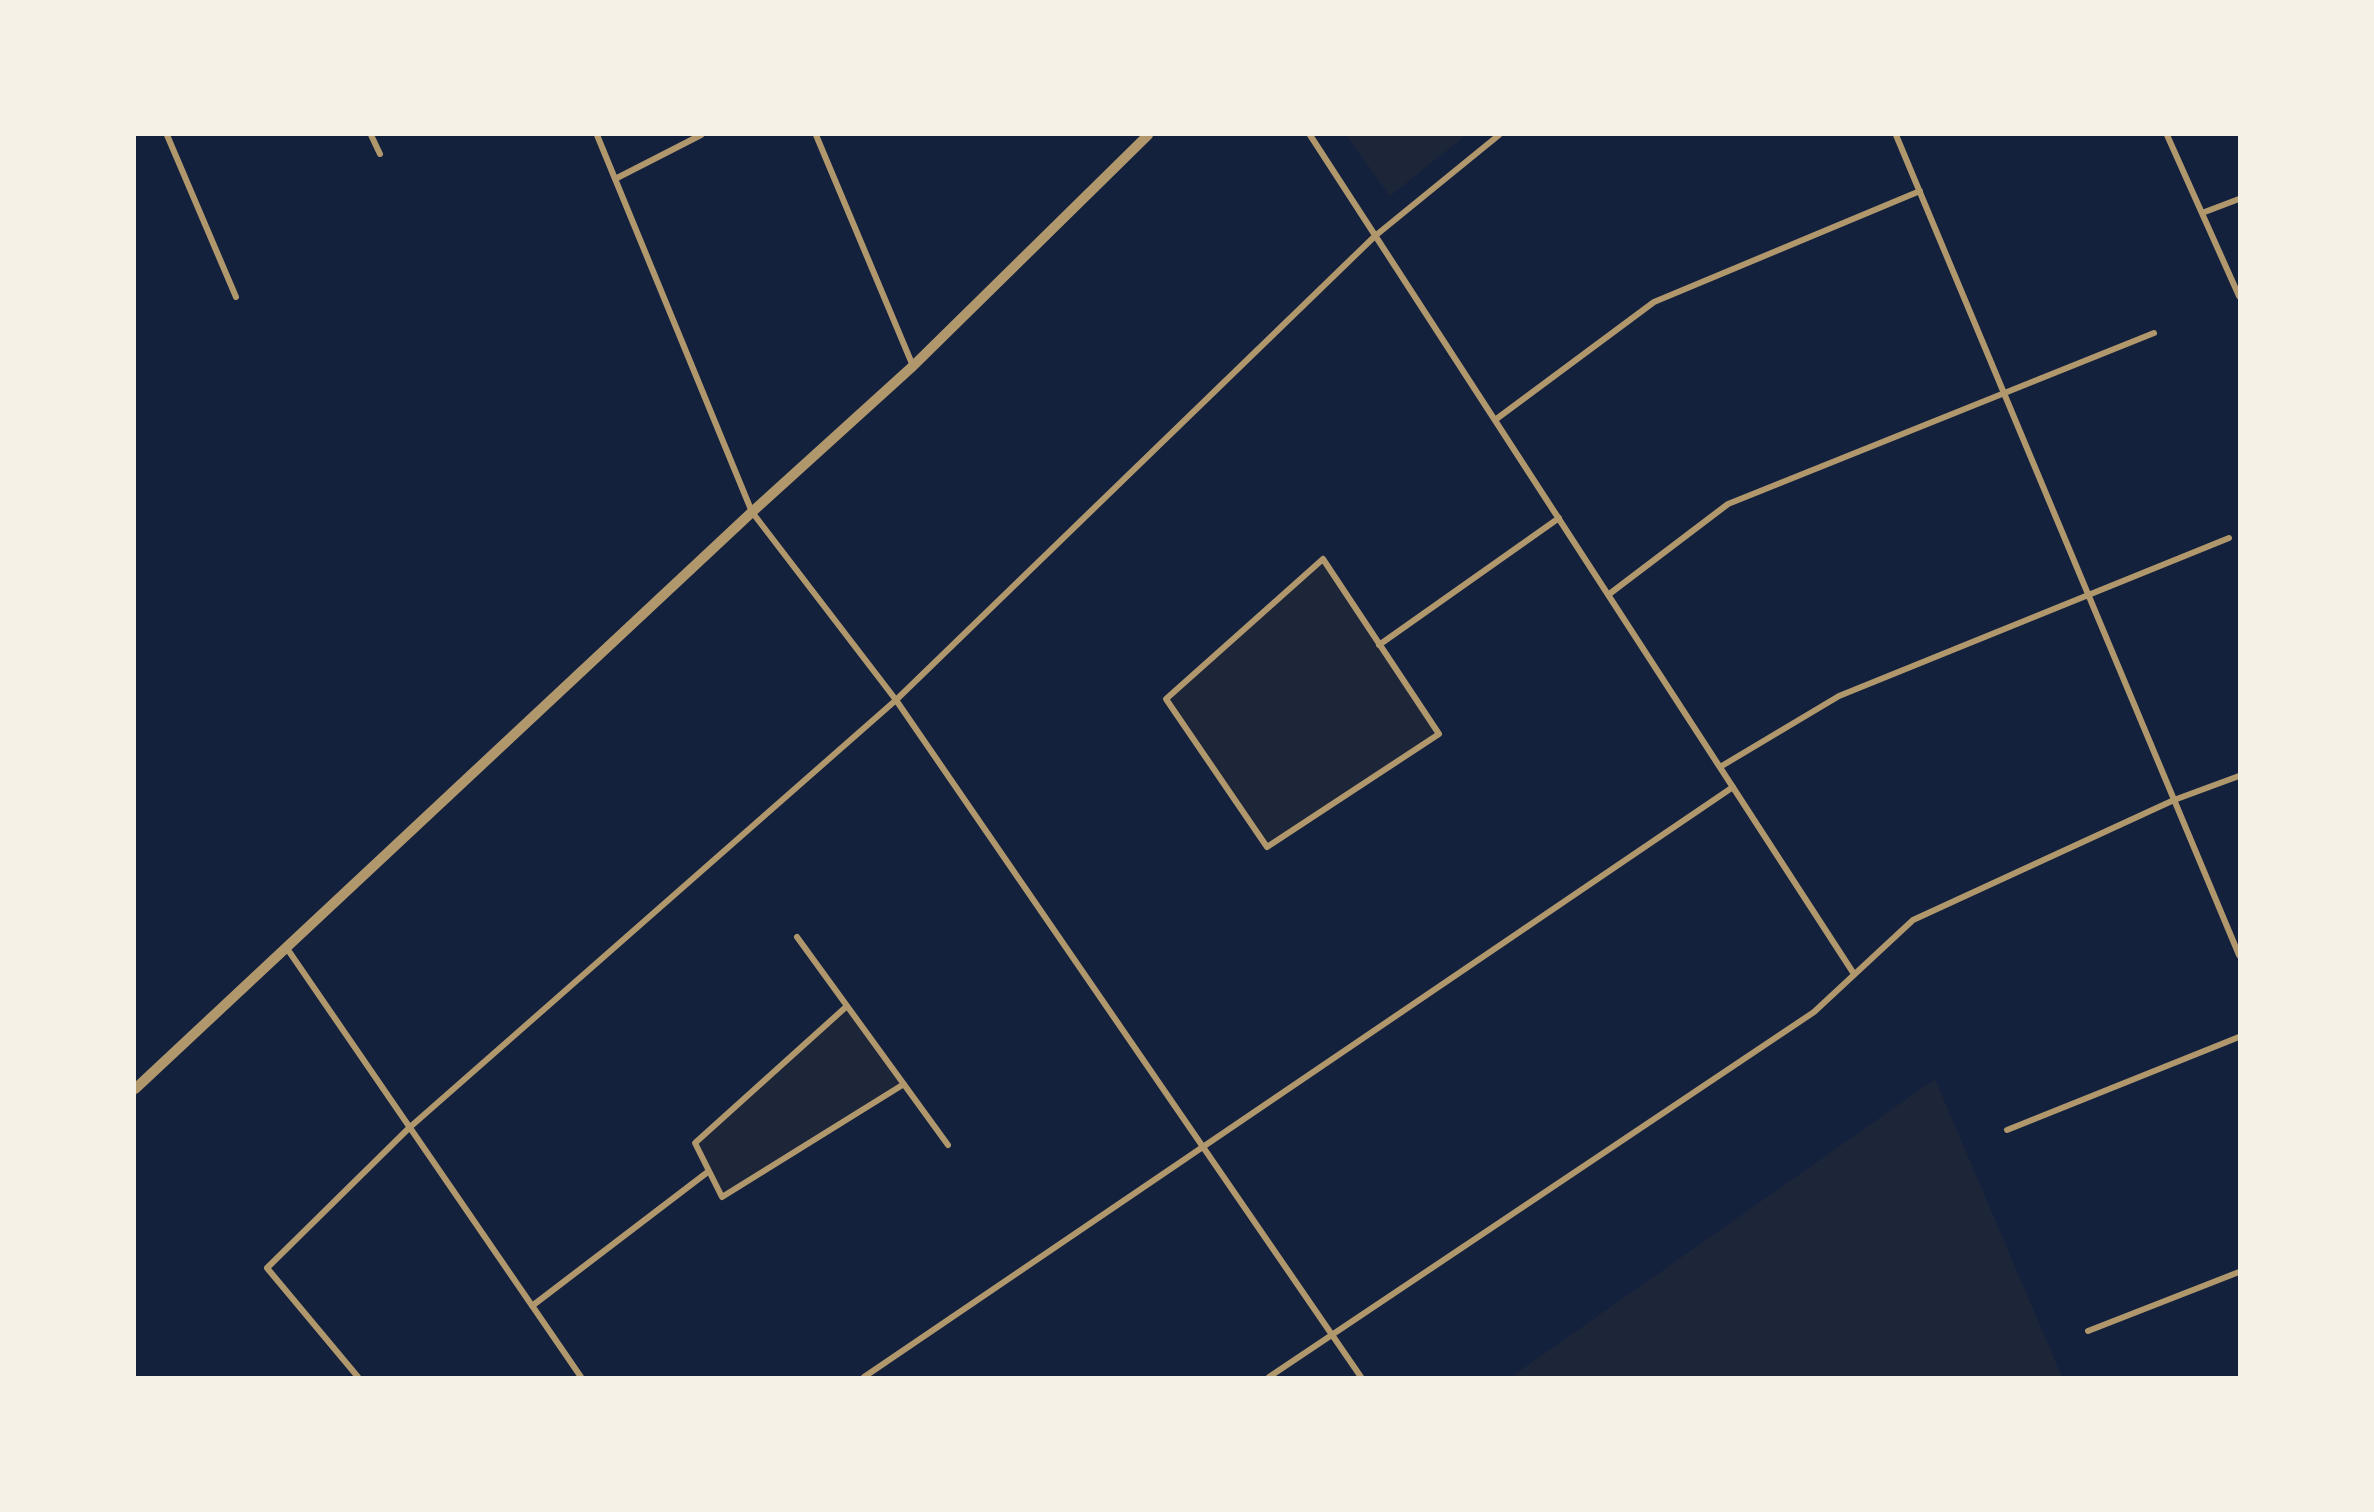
<!DOCTYPE html>
<style>
body{margin:0}
#map{position:relative;width:2374px;height:1512px;overflow:hidden;background:#14213d;font-family:Ubuntu,sans-serif}
canvas{display:block}
.frame{position:absolute;inset:0;border:136px solid #f6f1e7;pointer-events:none}
</style>
<div id="map">
<canvas width="2374" height="1512"></canvas>
<div class="frame"></div>
</div>
<script>
const ctx = document.querySelector('canvas').getContext('2d');
ctx.lineJoin = 'round';
function paint(path, color) { ctx.fillStyle = color; ctx.fill(path, 'evenodd'); }
const shape = rows => new Path2D(rows.map(r => 'M' + r).join(''));
function trace(path, color, width, dash) { ctx.strokeStyle = color; ctx.lineWidth = width; ctx.lineCap = dash ? 'butt' : 'round'; ctx.setLineDash(dash || []); ctx.stroke(path); }
const green = shape([
 [1346,135,1466,135,1390,196],
 [1323,563,1436,734,1268,845,1170,699],
 [847,1008,902,1084,723,1195,697,1143],
 [1935,1079,2062,1377,1511,1377]
]);
const minor = shape([
 [167,135,236,297],
 [371,135,380,154],
 [597,135,752,512,896,700,1361,1377],
 [816,135,913,366],
 [1310,135,1854,974],
 [1896,135,2239,955],
 [2167,135,2239,296],
 [615,179,701,135],
 [2202,213,2239,199],
 [1495,420,1654,302,1920,191],
 [1323,559,1439,734,1267,847,1166,699,1323,559],
 [1608,595,1728,504,2154,333],
 [1379,645,1559,518],
 [1720,767,1839,696,2229,538],
 [797,937,948,1145],
 [286,947,581,1377],
 [847,1006,695,1143,722,1197,904,1084],
 [2007,1130,2239,1037],
 [532,1306,709,1171],
 [2088,1331,2239,1272],
 [358,1377,267,1268,409,1128,896,700,1375,236,1499,135],
 [864,1377,1733,787],
 [1269,1377,1814,1012,1913,920,2174,800,2239,776]
]);
const tertiary = shape([
 [135,1089,752,512,913,366,1148,135]
]);
paint(green, '#1d2539');
trace(minor, '#b1986c', 6);
trace(tertiary, '#b1986c', 10);
</script>
